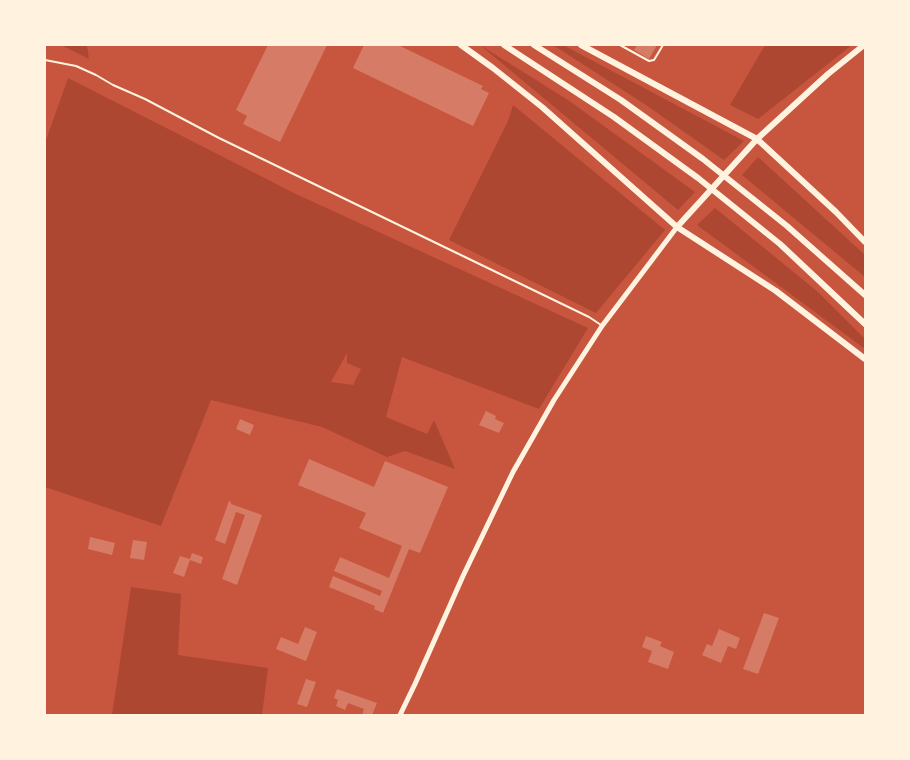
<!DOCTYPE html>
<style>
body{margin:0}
#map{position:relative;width:910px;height:760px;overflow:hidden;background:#c8553d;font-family:Helvetica,sans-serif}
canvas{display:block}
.frame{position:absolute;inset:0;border:46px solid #fff3e0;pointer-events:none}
</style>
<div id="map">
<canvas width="910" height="760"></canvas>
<div class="frame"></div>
</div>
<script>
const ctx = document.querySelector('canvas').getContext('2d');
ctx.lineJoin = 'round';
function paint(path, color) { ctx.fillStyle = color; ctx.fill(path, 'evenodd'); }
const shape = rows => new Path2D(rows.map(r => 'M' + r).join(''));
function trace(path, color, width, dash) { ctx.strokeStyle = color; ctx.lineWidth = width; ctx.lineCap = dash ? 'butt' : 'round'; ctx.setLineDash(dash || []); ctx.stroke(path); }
const green = shape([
 [61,45,87,45,89,59],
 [480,45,568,100,695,192,678,210],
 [553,45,563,45,744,141,724,160,646,105],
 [765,45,852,45,758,119,730,105],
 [68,78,296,194,588,328,539,409,402,357,386,417,427,434,434,420,455,469,405,451,387,457,322,427,211,400,161,526,45,487,45,143],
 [347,353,347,363,361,369,353,385,331,382],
 [513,105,665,230,596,313,449,240,508,121],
 [758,157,865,255,865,277,742,175],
 [715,208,818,292,865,339,865,349,697,225],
 [131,587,181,594,178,655,268,668,262,715,112,715]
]);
const building = shape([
 [268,45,327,45,280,142,243,124,247,116,236,110],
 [364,45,398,45,483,86,481,89,489,93,473,126,353,68],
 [637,45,657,45,649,59,634,50],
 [486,411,496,416,495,419,504,423,499,433,479,425],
 [240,419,254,425,250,435,236,429],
 [309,459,374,487,385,461,448,487,420,553,409,549,383,613,374,609,375,606,329,587,333,576,380,596,382,591,334,571,340,557,389,578,402,546,359,528,366,513,298,485],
 [229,501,231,502,231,504,262,515,237,585,222,579,245,515,236,512,225,544,215,540],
 [90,537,115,543,112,555,88,549],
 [133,540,147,542,144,560,130,558],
 [192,553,203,557,201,564,190,560,184,577,173,573,180,556,190,559],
 [764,613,779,618,758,674,743,669],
 [305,627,317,632,306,661,276,649,281,637,298,644],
 [719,629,740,638,736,649,728,646,721,663,702,655,707,644,712,646],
 [646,636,662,642,660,646,674,652,668,669,648,662,652,651,642,647],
 [306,679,316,682,307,707,297,704],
 [337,689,377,703,372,715,362,715,364,709,348,703,345,710,336,706,338,700,334,698]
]);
const service = shape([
 [620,45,649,61,654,60,663,45],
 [45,60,76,66,96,75,113,85,145,99,219,138,589,317,601,325]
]);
const tertiary = shape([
 [400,715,415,684,463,576,513,472,554,400,602,326,677,227]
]);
const secondary = shape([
 [461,45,493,68,542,107,677,227,776,291,865,359],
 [504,45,614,117,698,178,780,244,865,324],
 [534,45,621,100,703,159,787,226,865,295],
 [581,45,757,139,836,212,865,242],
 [677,227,757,139,828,74,864,45]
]);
paint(green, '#ae4732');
paint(building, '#d67c66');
trace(service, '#fff3e0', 2);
trace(tertiary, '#fff3e0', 5);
trace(secondary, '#fff3e0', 6);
</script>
